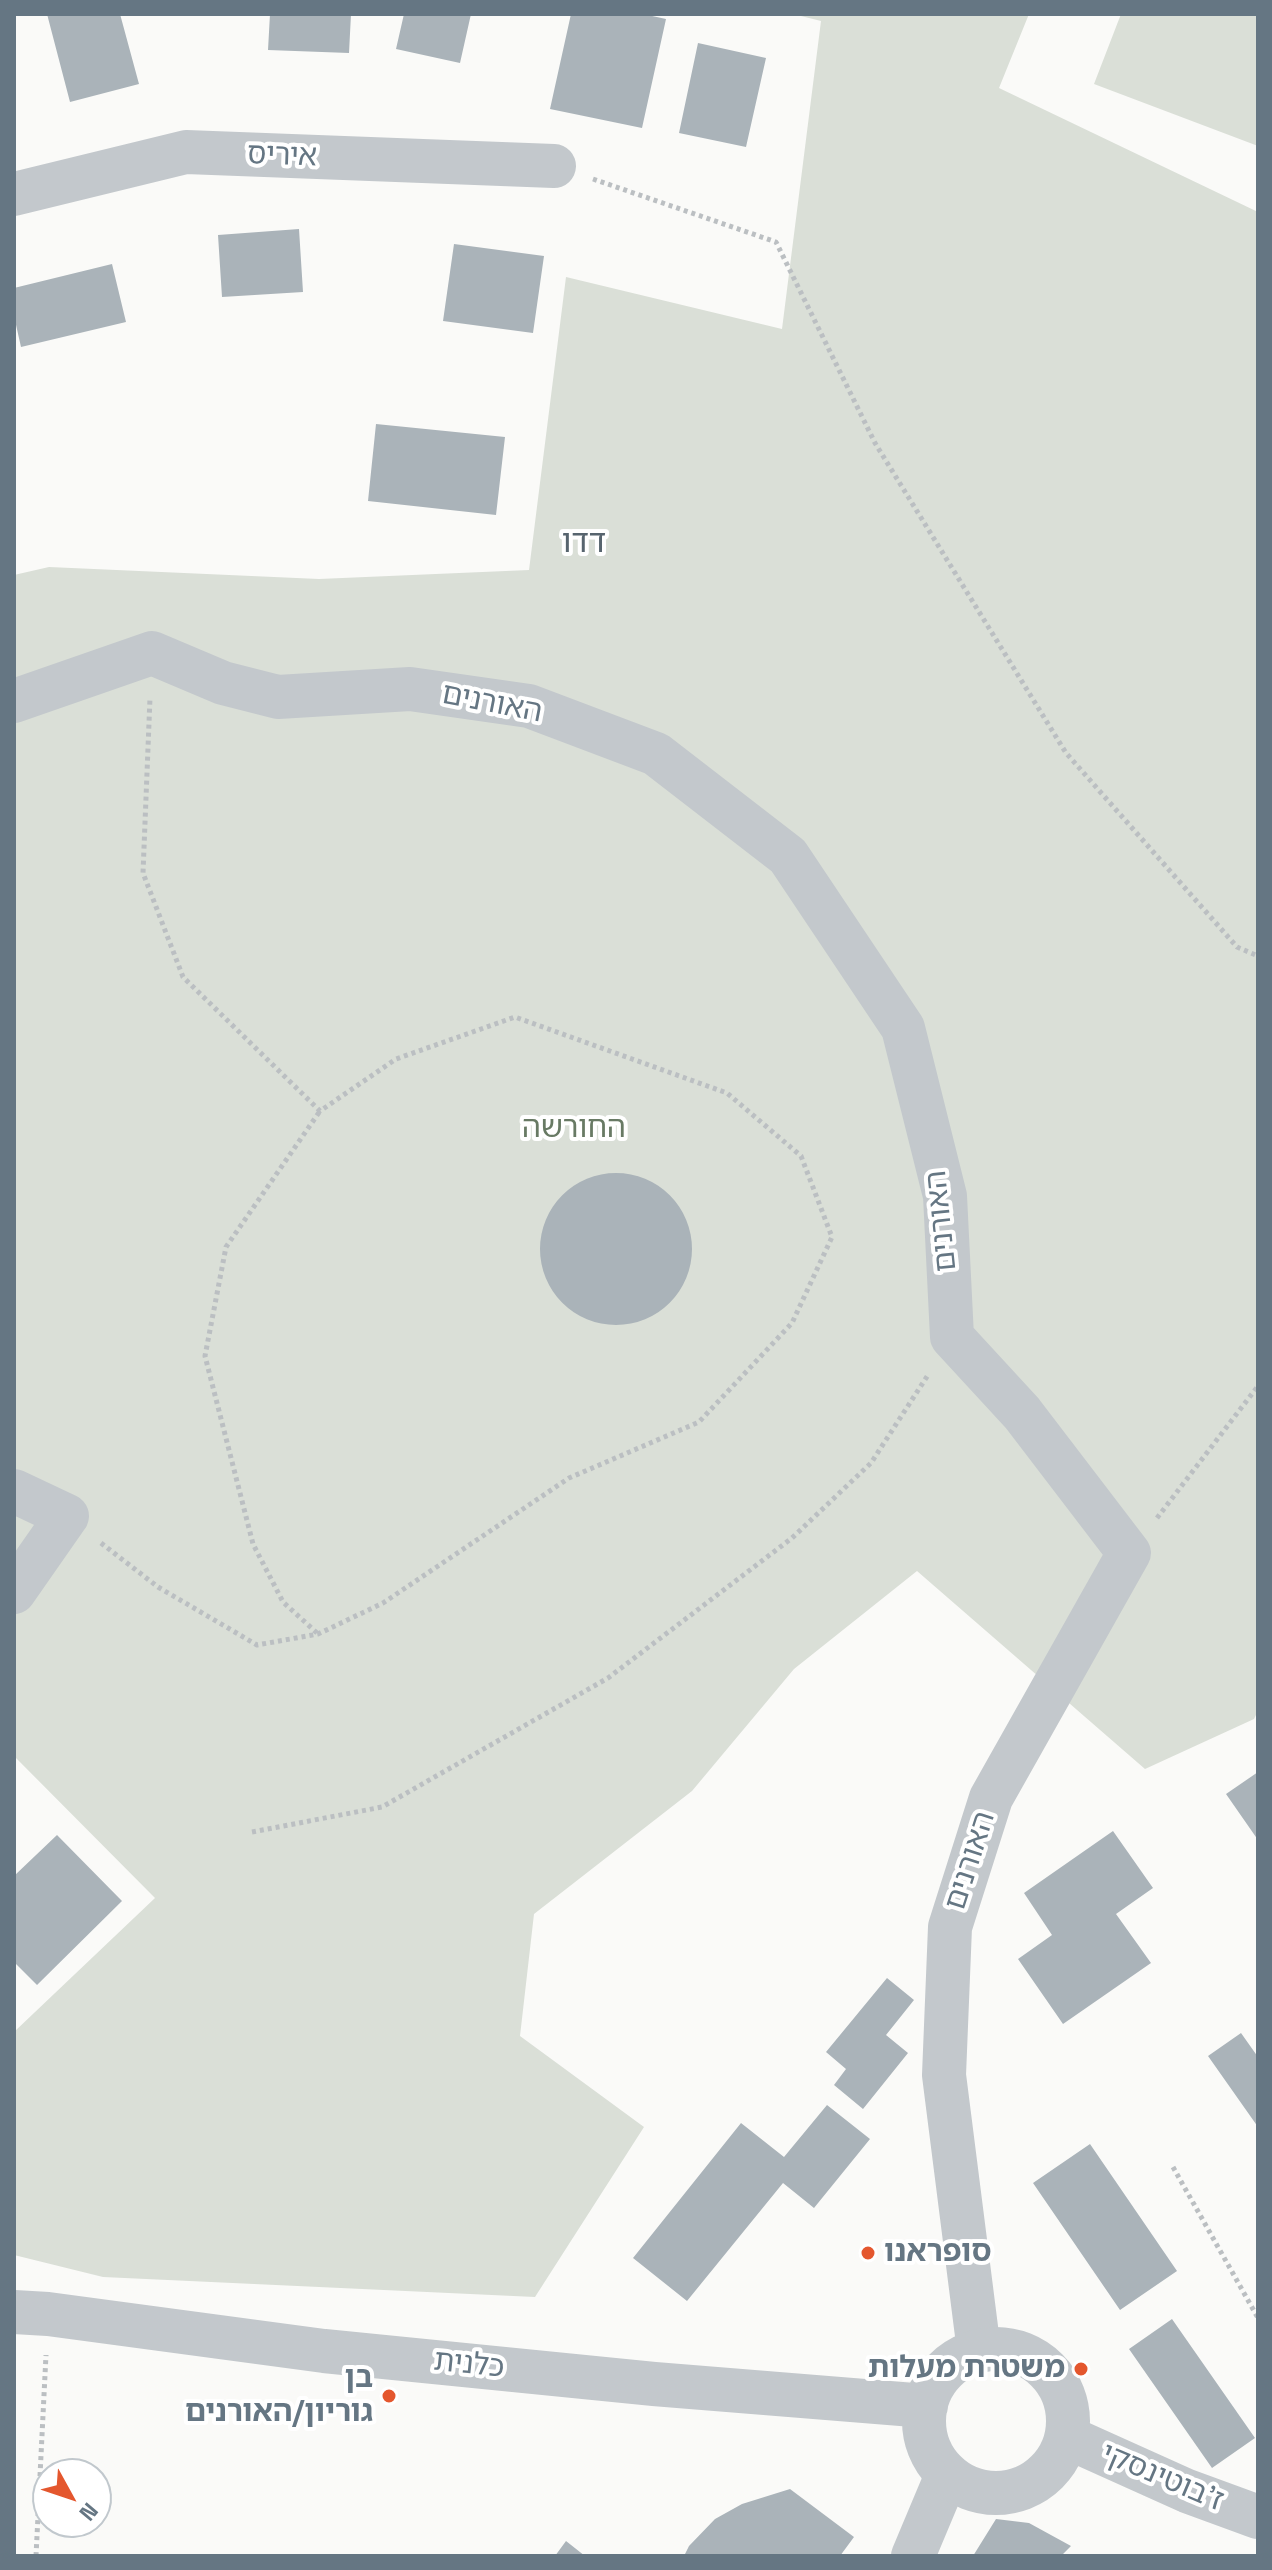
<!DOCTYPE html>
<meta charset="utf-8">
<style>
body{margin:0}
#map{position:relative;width:1272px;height:2570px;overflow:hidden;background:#fafaf8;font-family:"Space Grotesk",sans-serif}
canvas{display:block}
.frame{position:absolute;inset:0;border:16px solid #657683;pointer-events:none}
.north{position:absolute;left:32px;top:2458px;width:80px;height:80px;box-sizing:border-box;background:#fff;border:2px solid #c1c8cd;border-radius:50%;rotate:130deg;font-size:22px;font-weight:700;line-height:32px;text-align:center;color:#657683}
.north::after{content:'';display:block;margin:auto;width:28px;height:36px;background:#e4572e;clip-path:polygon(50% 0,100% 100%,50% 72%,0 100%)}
</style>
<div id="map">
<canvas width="1272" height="2570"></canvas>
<div class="frame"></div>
<div class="north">N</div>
</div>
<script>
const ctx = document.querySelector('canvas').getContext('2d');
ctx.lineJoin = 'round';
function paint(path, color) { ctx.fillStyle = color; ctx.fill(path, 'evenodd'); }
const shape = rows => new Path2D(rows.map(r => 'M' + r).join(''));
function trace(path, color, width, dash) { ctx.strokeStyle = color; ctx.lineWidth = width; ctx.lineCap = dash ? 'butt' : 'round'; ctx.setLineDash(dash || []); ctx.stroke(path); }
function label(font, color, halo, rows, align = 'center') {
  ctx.font = font + ' "Space Grotesk","Noto Sans Hebrew",sans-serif'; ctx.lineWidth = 8; ctx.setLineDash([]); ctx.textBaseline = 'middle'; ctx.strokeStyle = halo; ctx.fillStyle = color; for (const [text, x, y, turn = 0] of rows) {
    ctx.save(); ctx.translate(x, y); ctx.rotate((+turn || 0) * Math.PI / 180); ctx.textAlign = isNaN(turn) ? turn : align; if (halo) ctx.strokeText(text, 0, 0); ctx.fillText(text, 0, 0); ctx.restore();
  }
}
const green = shape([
 [793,14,1029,14,999,88,1258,212,1258,1711,1254,1719,1145,1769,917,1571,794,1669,692,1791,534,1914,520,2036,644,2127,535,2297,103,2277,14,2255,14,2032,155,1898,14,1756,14,575,49,567,319,579,529,570,566,277,782,329,821,21],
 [1121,14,1258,14,1258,146,1094,84]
]);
const building = shape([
 [47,14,120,14,139,84,70,102],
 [270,14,351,14,349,53,268,50],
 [404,14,471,14,460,63,396,49],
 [571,14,643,14,666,19,642,128,550,109],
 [698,43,766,58,746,147,679,133],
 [299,229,303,292,222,297,218,235],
 [454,244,544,256,533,333,443,321],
 [112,264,126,322,21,347,14,316,14,288],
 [376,424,505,437,496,515,368,501],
 '540 1249a76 76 0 1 1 152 0a76 76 0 1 1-152 0Z',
 [1258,1772,1258,1840,1226,1794],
 [1113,1831,1153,1888,1116,1914,1151,1963,1063,2024,1018,1959,1052,1935,1024,1893],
 [57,1835,122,1901,37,1985,14,1962,14,1876],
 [887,1978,914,2000,886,2035,908,2053,863,2109,834,2085,846,2069,826,2052],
 [1241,2033,1258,2057,1258,2127,1208,2056],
 [827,2105,870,2139,814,2208,783,2183,687,2301,633,2258,741,2123,784,2157],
 [1090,2144,1177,2271,1120,2310,1033,2183],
 [1172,2319,1255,2438,1212,2468,1129,2349],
 [790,2489,854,2537,840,2556,684,2556,689,2546,715,2519,742,2504],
 [996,2519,1029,2523,1071,2546,1061,2556,973,2556],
 [566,2541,585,2556,555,2556]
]);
const path = shape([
 [593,179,776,242,875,443,1066,753,1237,947,1258,956],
 [1157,1518,1258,1386],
 [101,1543,158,1587,257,1645,318,1634,383,1603,569,1478,699,1422,792,1323,832,1237,801,1156,727,1093,515,1017,396,1059,320,1111,183,977,143,873,150,698],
 [317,1633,283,1602,253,1544,205,1356,226,1247,320,1111],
 [252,1832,382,1807,608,1678,792,1538,871,1463,928,1375],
 [1173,2167,1258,2318],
 [36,2556,46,2355]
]);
const minor = shape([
 [14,194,186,152,554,166],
 [14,701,152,653,223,683,278,697,410,689,529,706,656,754,788,856,903,1028,945,1196,952,1337,1022,1413,1129,1553,991,1798,950,1927,944,2075,979,2351],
 [14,1491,67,1516,14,1592],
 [913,2556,947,2475]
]);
const tertiary = shape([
 [14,2312,48,2314,324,2351,654,2384,926,2406],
 '924 2421a72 72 0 1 1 144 0a72 72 0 1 1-144 0Z',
 [1067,2437,1187,2491,1258,2517]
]);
const markers = [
 [868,2253,8,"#e4572e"],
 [1081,2369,8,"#e4572e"],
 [389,2396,8,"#e4572e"]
];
const streetNames = [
 ["איריס",282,156,2],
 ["האורנים",492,704,11],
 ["האורנים",942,1221,-96],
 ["האורנים",971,1861,-72],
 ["כלנית",469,2365,6],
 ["ז'בוטינסקי",1162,2478,23]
];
const parkNames = [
 ["החורשה",574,1129]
];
const poiNames = [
 ["סופראנו",884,2253,"left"],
 ["משטרת מעלות",1065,2369],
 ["בן",373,2379],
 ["גוריון/האורנים",373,2413]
];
const neighbourhoodNames = [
 ["דדו",584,543]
];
paint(green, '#dadfd7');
paint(building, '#aab3b9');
trace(path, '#bbbfc2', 5, [4, 4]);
trace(minor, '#c3c8cc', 44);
trace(tertiary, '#c3c8cc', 44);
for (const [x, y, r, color] of markers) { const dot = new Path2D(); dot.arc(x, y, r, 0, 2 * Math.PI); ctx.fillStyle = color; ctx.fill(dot); trace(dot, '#fff', 3); }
label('30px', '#657683', '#fff', streetNames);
label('30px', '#687a64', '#fff', parkNames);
label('bold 30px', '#657683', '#fff', poiNames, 'right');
label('32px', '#57646e', '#fff', neighbourhoodNames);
</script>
